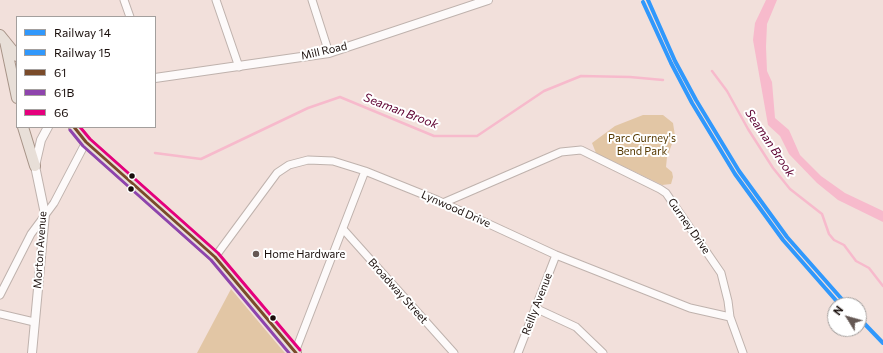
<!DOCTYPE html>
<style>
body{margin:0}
#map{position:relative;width:883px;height:353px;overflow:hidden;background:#f2e0db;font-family:Commissioner,sans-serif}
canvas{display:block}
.legend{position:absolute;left:16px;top:16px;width:140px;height:112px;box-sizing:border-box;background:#fff;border:1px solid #a39f9d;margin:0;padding:5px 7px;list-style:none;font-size:12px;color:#190e0b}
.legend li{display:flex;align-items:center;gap:8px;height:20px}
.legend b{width:20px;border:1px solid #a39f9d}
.north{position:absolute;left:827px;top:297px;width:40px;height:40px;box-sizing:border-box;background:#fff;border:1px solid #a39f9d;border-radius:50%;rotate:307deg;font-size:11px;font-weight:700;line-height:16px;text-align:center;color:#190e0b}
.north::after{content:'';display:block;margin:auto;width:14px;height:18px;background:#655854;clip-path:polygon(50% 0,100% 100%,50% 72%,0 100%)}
</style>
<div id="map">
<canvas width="883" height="353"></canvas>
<ul class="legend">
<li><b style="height:5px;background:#3098fc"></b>Railway 14</li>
<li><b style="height:5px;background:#3098fc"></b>Railway 15</li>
<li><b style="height:5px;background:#7a4b2a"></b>61</li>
<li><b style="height:5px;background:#8e44ad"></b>61B</li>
<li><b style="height:5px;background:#e5007d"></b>66</li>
</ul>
<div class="north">N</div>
</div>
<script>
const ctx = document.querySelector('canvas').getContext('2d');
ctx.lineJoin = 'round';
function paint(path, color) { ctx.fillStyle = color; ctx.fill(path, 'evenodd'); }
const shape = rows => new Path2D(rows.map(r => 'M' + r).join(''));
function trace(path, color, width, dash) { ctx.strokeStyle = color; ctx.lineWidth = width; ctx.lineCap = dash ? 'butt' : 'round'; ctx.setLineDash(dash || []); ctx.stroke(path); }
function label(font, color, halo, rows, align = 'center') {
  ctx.font = font + ' Commissioner,sans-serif'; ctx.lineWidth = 4; ctx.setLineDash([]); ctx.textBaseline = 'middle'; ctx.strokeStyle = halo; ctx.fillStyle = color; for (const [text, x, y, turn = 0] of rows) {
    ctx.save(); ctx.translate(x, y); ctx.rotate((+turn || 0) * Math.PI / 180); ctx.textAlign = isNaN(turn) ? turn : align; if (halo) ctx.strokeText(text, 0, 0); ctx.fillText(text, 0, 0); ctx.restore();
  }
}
const green = shape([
 [643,115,663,115,673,123,675,136,667,157,666,167,672,172,673,177,671,184,662,185,596,153,592,143,615,126],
 [231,289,279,346,285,353,197,353]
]);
const water = shape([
 [766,0,777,0,767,24,766,47,767,71,772,82,775,118,789,130,800,155,821,176,845,193,883,211,883,222,838,200,817,183,789,154,780,136,768,125,753,40,755,23]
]);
const stream = shape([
 [712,71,727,91,748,129,773,168,790,189,822,214,829,234,834,240,844,245,856,261,869,268,883,286],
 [155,153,201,159,308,108,340,97,434,136,477,136,544,91,581,76,630,77,663,80]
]);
const minor = shape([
 [124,0,130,17],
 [216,0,239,67],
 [312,0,329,53],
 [443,203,561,152,581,150,660,189,666,193,721,273,728,301,730,317,743,353],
 [343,229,454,353],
 [215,257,277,173,289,165,308,160,333,161,365,171,437,200,556,255,690,308,730,317],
 [0,295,31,234,54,203,86,142],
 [535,308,576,327,603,353],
 [0,314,34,322],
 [295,352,365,171],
 [518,353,556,255]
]);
const tertiary = shape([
 [155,78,329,53,488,0],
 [32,353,45,214,35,166,41,140,48,127]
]);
const primary = shape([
 [0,35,17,56],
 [5,41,17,98],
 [23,127,35,166],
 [74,127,86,142,215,257,296,353]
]);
const bus1 = shape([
 [74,127,86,142,215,257,296,353]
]);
const bus2 = shape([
 [70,130,83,146,211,260,289,353]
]);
const bus3 = shape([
 [80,127,90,139,218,253,300,350]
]);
const rail1 = shape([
 [648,0,675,61,696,100,739,171,787,237,847,305],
 [859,318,883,343]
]);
const rail2 = shape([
 [643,2,671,63,692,103,735,174,783,240,840,305]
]);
const markers = [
 [132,176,3.5,"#190e0b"],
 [131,189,3.5,"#190e0b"],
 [256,254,4,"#655854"],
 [273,318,3.5,"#190e0b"]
];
const streetNames = [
 ["Mill Road",324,51,-13],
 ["Lynwood Drive",456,209,24],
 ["Gurney Drive",689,226,55],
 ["Morton Avenue",40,250,-86],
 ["Broadway Street",398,291,48],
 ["Reilly Avenue",537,304,-69]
];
const parkNames = [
 ["Parc Gurney's",642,138],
 ["Bend Park",642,151]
];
const poiNames = [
 ["Home Hardware",264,254]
];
const waterNames = [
 ["Seaman Brook",401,111,21],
 ["Seaman Brook",770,143,56]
];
paint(green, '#e2c6a5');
paint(water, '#f7bacc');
trace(stream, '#f7bacc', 2.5);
trace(minor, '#bfb2ad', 9);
trace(tertiary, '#bfb2ad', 10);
trace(primary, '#a79387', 12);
trace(minor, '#fdfafa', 7);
trace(tertiary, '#fdfafa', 8);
trace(primary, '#e8dfd8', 10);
trace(bus1, '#7a4b2a', 3);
trace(bus2, '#8e44ad', 3);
trace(bus3, '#e5007d', 3);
trace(rail1, '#3098fc', 4);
trace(rail2, '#3098fc', 4);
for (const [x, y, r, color] of markers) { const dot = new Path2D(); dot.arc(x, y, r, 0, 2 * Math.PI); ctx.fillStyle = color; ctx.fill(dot); trace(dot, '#fff', 1.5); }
label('11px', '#190e0b', '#fff', streetNames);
label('11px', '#563900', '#fff', parkNames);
label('11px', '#190e0b', '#fff', poiNames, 'left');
label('italic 12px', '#5d0031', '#fff', waterNames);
</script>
